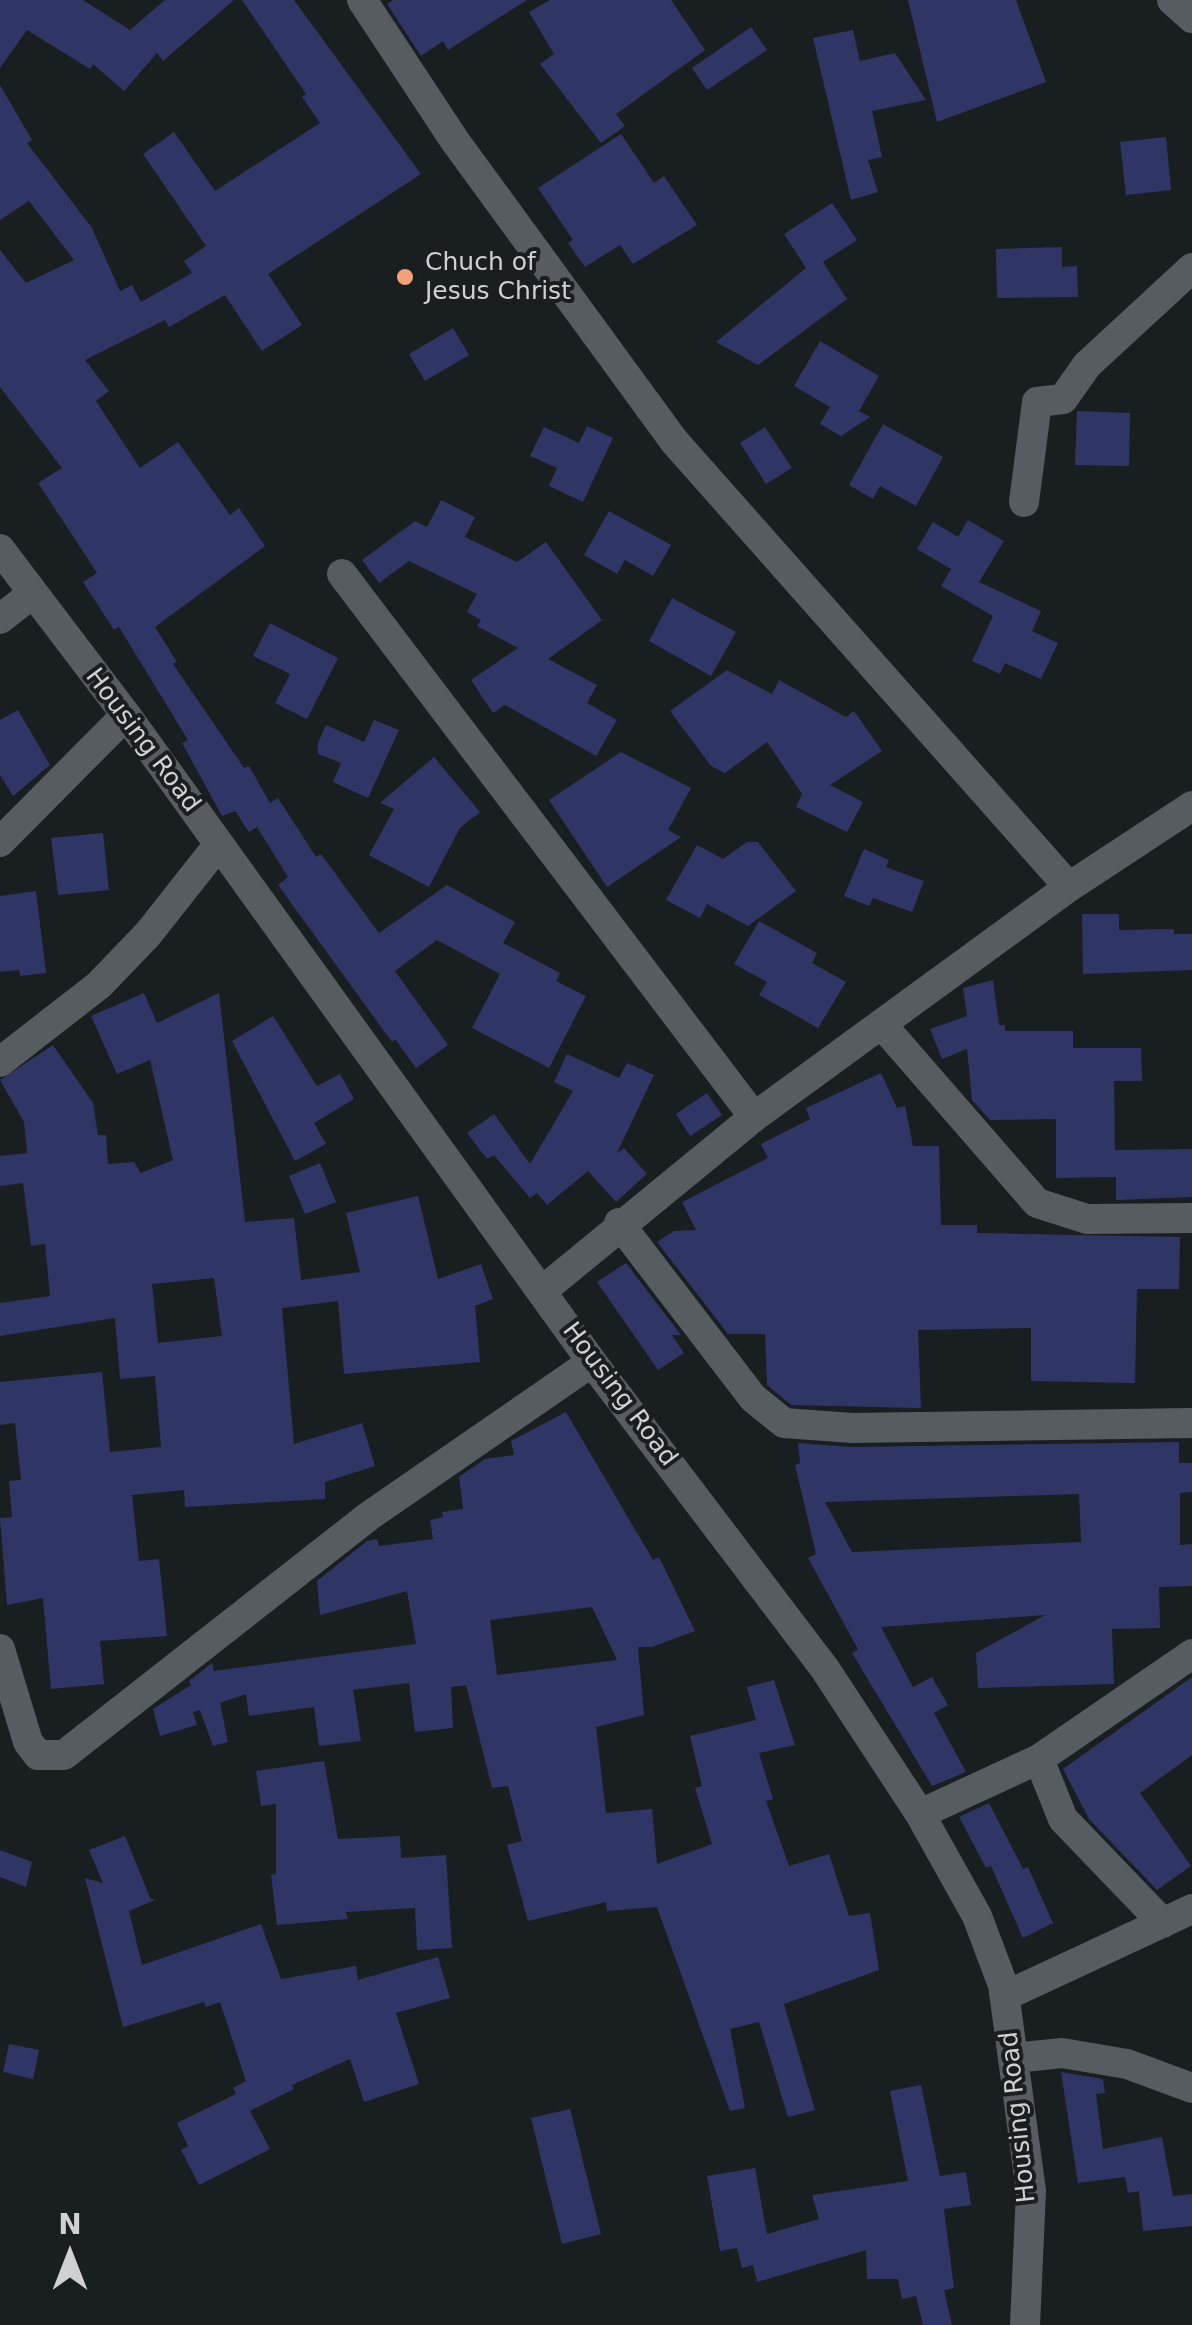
<!DOCTYPE html>
<style>
body{margin:0}
#map{position:relative;width:1192px;height:2325px;overflow:hidden;background:#191e21;font-family:"DejaVu Sans",sans-serif}
canvas{display:block}
.north{position:absolute;left:20px;top:2205px;width:100px;height:100px;-webkit-text-stroke:8px #191e21;paint-order:stroke;rotate:0deg;font-size:28px;font-weight:700;line-height:40px;text-align:center;color:#cfd1d4}
.north::after{content:'';display:block;margin:auto;width:35px;height:45px;background:#cfd1d4;clip-path:polygon(50% 0,100% 100%,50% 72%,0 100%)}
</style>
<div id="map">
<canvas width="1192" height="2325"></canvas>
<div class="north">N</div>
</div>
<script>
const ctx = document.querySelector('canvas').getContext('2d');
ctx.lineJoin = 'round';
function paint(path, color) { ctx.fillStyle = color; ctx.fill(path, 'evenodd'); }
const shape = rows => new Path2D(rows.map(r => 'M' + r).join(''));
function trace(path, color, width, dash) { ctx.strokeStyle = color; ctx.lineWidth = width; ctx.lineCap = dash ? 'butt' : 'round'; ctx.setLineDash(dash || []); ctx.stroke(path); }
function label(font, color, halo, rows, align = 'center') {
  ctx.font = font + ' "DejaVu Sans",sans-serif'; ctx.lineWidth = 8; ctx.setLineDash([]); ctx.textBaseline = 'middle'; ctx.strokeStyle = halo; ctx.fillStyle = color; for (const [text, x, y, turn = 0] of rows) {
    ctx.save(); ctx.translate(x, y); ctx.rotate((+turn || 0) * Math.PI / 180); ctx.textAlign = isNaN(turn) ? turn : align; if (halo) ctx.strokeText(text, 0, 0); ctx.fillText(text, 0, 0); ctx.restore();
  }
}
const building = shape([
 [0,0,83,0,130,30,165,0,234,0,163,61,157,53,124,91,93,64,90,69,27,30,0,68],
 [242,0,294,0,421,174,268,274,302,325,262,351,225,295,169,327,165,320,85,360,109,391,96,401,140,468,178,442,230,515,239,508,265,546,155,627,177,662,173,664,244,768,249,766,270,803,278,798,316,857,321,854,379,933,447,885,515,922,503,943,560,973,556,981,586,996,549,1068,472,1028,500,974,437,940,395,971,448,1045,416,1068,395,1039,392,1042,278,885,288,877,257,827,249,832,235,811,222,816,182,743,188,740,119,627,114,630,83,582,97,573,38,483,62,468,0,387,0,250,26,283,74,260,29,201,0,220,0,85,32,140,27,143,92,228,120,291,132,285,141,302,192,273,184,261,206,246,143,154,174,132,215,191,320,123,302,97,306,94],
 [393,0,527,0,448,50,443,41,421,56,387,4],
 [550,0,671,0,705,50,616,114,625,126,601,143,540,64,554,54,529,12],
 [908,0,1016,0,1046,82,937,122],
 [751,27,767,50,707,90,692,68],
 [853,30,860,61,895,53,926,100,872,111,882,157,868,160,878,192,851,200,813,38],
 [621,134,654,183,664,176,697,225,633,264,620,245,585,267,568,243,573,240,538,188],
 [1166,137,1171,190,1126,195,1120,142],
 [832,203,857,240,823,262,847,299,758,365,716,342,806,268,784,234],
 [1062,247,1062,267,1077,266,1078,297,997,298,996,249],
 [453,328,469,355,425,381,409,354],
 [820,341,879,376,859,411,870,417,841,436,820,424,830,407,794,386],
 [1077,411,1130,413,1129,466,1075,465],
 [883,424,943,457,916,506,880,486,873,499,849,485],
 [587,426,613,438,583,502,549,486,557,468,530,456,544,427,579,443],
 [765,427,792,468,766,484,740,443],
 [441,500,475,517,465,537,517,562,546,542,602,620,548,659,597,685,587,703,617,720,596,756,505,705,493,713,471,680,518,648,477,626,481,620,467,612,477,594,409,561,379,583,362,560,415,521,427,527],
 [609,511,671,545,653,576,625,560,617,574,584,555],
 [968,520,1004,541,979,582,1041,611,1032,631,1058,643,1041,679,1005,663,1000,674,972,661,993,616,941,586,951,569,917,549,933,522,958,537],
 [672,598,736,632,711,676,649,641],
 [270,623,338,658,307,719,275,703,290,674,253,656],
 [727,670,772,694,779,680,846,717,854,711,882,751,830,785,863,802,847,832,796,807,802,794,767,742,725,773,711,766,670,711],
 [18,710,50,765,13,796,0,775,0,720],
 [374,720,399,730,368,798,333,782,341,763,318,754,318,743,326,725,364,742],
 [621,752,691,788,668,830,681,837,607,887,549,800],
 [434,757,480,812,460,828,429,887,369,855,394,809,380,803],
 [103,833,109,890,58,895,51,838],
 [747,842,758,842,796,891,748,926,707,904,700,918,666,900,697,845,723,859],
 [864,849,889,860,886,867,924,881,912,912,873,898,869,906,844,896],
 [36,891,46,973,20,976,19,970,0,972,0,896],
 [1082,914,1119,914,1119,930,1174,929,1174,934,1192,934,1192,970,1083,974],
 [759,921,817,953,812,963,846,982,818,1028,759,995,767,982,734,964],
 [993,980,999,1025,1005,1025,1005,1031,1073,1031,1073,1048,1141,1048,1142,1081,1114,1081,1115,1150,1192,1149,1192,1197,1116,1200,1116,1177,1056,1178,1056,1119,990,1120,972,1100,967,1049,942,1059,930,1029,967,1016,963,988],
 [144,993,157,1023,219,993,245,1222,294,1218,301,1280,360,1272,346,1213,418,1196,438,1279,481,1264,493,1299,475,1306,480,1362,344,1374,338,1301,282,1308,294,1444,362,1423,375,1466,325,1482,325,1499,185,1507,184,1490,132,1495,139,1561,159,1559,167,1636,100,1641,104,1684,51,1689,43,1598,7,1605,0,1518,12,1517,9,1481,21,1480,15,1423,0,1425,0,1382,102,1372,110,1452,161,1447,155,1376,120,1379,115,1318,0,1336,0,1303,50,1296,45,1244,31,1246,23,1183,0,1186,0,1156,27,1153,24,1122,0,1080,53,1045,93,1103,98,1135,106,1135,108,1164,134,1162,141,1173,173,1160,150,1060,117,1074,91,1016],
 [214,1278,222,1336,158,1343,152,1284],
 [273,1016,317,1086,340,1074,354,1099,314,1123,326,1144,295,1161,232,1041],
 [567,1054,619,1078,627,1063,654,1075,617,1153,624,1148,647,1174,616,1202,588,1171,547,1205,537,1193,530,1198,494,1155,487,1159,467,1133,494,1114,530,1164,573,1091,554,1082],
 [881,1073,897,1108,905,1106,913,1146,939,1146,941,1225,977,1225,977,1233,1180,1237,1179,1289,1137,1289,1135,1383,1031,1381,1031,1328,918,1330,921,1408,791,1405,767,1385,765,1334,728,1334,657,1242,674,1231,696,1230,682,1202,768,1158,761,1144,810,1119,806,1108],
 [707,1093,722,1115,690,1136,676,1114],
 [320,1163,336,1202,305,1214,289,1176],
 [626,1263,681,1335,672,1335,684,1353,658,1370,597,1282],
 [566,1412,653,1560,659,1557,695,1631,652,1647,638,1647,644,1715,596,1727,606,1813,652,1809,657,1864,712,1844,695,1788,702,1786,690,1736,756,1720,747,1687,774,1680,795,1745,759,1753,773,1799,766,1801,789,1866,829,1854,849,1916,870,1913,879,1970,784,2004,815,2110,788,2117,759,2022,730,2029,745,2108,730,2111,657,1907,607,1911,606,1902,528,1921,507,1845,522,1841,508,1786,492,1788,466,1685,451,1687,453,1728,415,1732,409,1683,353,1690,361,1741,319,1746,314,1707,249,1716,246,1694,220,1703,228,1742,213,1746,200,1710,193,1712,197,1725,160,1736,153,1709,191,1685,189,1681,212,1663,214,1671,416,1644,407,1591,320,1615,317,1581,367,1541,377,1539,379,1546,433,1539,430,1520,443,1517,442,1512,463,1509,459,1477,485,1459,514,1455,511,1441],
 [592,1607,617,1660,497,1675,490,1620],
 [1179,1442,1179,1463,1192,1463,1192,1492,1180,1493,1180,1545,1192,1544,1192,1586,1159,1587,1160,1628,1112,1629,1114,1684,978,1688,976,1653,1045,1615,881,1627,913,1687,932,1677,948,1705,934,1713,966,1772,932,1786,852,1653,858,1649,808,1558,816,1554,795,1465,800,1463,798,1443,852,1447],
 [1079,1494,1081,1542,852,1552,825,1502],
 [1192,1677,1192,1755,1140,1793,1191,1866,1157,1890,1089,1819,1063,1769],
 [324,1761,338,1839,400,1836,401,1858,446,1855,452,1948,417,1950,415,1908,346,1912,348,1919,277,1925,271,1875,276,1874,276,1804,261,1806,256,1771],
 [989,1803,1023,1869,1028,1867,1053,1923,1023,1938,991,1866,986,1868,959,1817],
 [125,1836,150,1898,155,1900,129,1911,142,1965,261,1924,281,1979,356,1966,358,1980,438,1957,450,1998,396,2013,419,2084,364,2102,350,2059,292,2085,294,2089,250,2111,270,2149,199,2185,181,2150,188,2146,177,2123,236,2094,233,2088,246,2081,220,2002,206,2007,204,2002,123,2027,85,1878,103,1883,89,1850],
 [0,1850,32,1862,26,1887,0,1877],
 [9,2044,39,2050,33,2079,3,2072],
 [1061,2072,1103,2079,1105,2093,1096,2094,1103,2149,1162,2137,1173,2196,1192,2194,1192,2226,1143,2231,1139,2191,1128,2193,1125,2177,1078,2183],
 [921,2085,940,2176,966,2172,971,2205,944,2209,954,2288,944,2290,952,2325,923,2325,916,2296,902,2299,898,2279,867,2279,866,2250,757,2282,753,2265,742,2268,737,2248,720,2251,707,2176,755,2168,767,2234,819,2219,812,2195,908,2181,890,2091],
 [570,2109,601,2234,562,2244,531,2118]
]);
const minor = shape([
 [362,0,455,141,674,441,1069,887,754,1117,542,1291],
 [1172,0,1192,18],
 [1024,502,1037,402,1063,399,1087,365,1192,268],
 [0,549,126,715,592,1362,825,1669,920,1814,977,1916,1003,1985,1031,2191,1025,2325],
 [342,574,754,1117],
 [0,619,32,594],
 [0,842,126,715],
 [1069,887,1192,806],
 [883,1026,1037,1203,1087,1219,1192,1218],
 [0,1062,99,985,148,934,219,844],
 [619,1223,753,1398,784,1423,852,1428,1192,1423],
 [0,1649,28,1742,38,1755,64,1755,369,1516,592,1362],
 [920,1814,1039,1759],
 [1163,1923,1063,1819,1039,1759,1192,1654],
 [1005,1996,1192,1909],
 [1014,2058,1062,2053,1127,2064,1192,2088]
]);
const markers = [
 [405,277,10,"#f1a17c"]
];
const poiNames = [
 ["Chuch of",425,263],
 ["Jesus Christ",425,292]
];
const streetNames = [
 ["Housing Road",142,741,53],
 ["Housing Road",619,1395,53],
 ["Housing Road",1019,2117,-96]
];
paint(building, '#2f3665');
trace(minor, '#575c60', 30);
for (const [x, y, r, color] of markers) { const dot = new Path2D(); dot.arc(x, y, r, 0, 2 * Math.PI); ctx.fillStyle = color; ctx.fill(dot); trace(dot, '#191e21', 4); }
label('25px', '#cfd1d4', '#191e21', poiNames, 'left');
label('25px', '#cfd1d4', '#191e21', streetNames);
</script>
